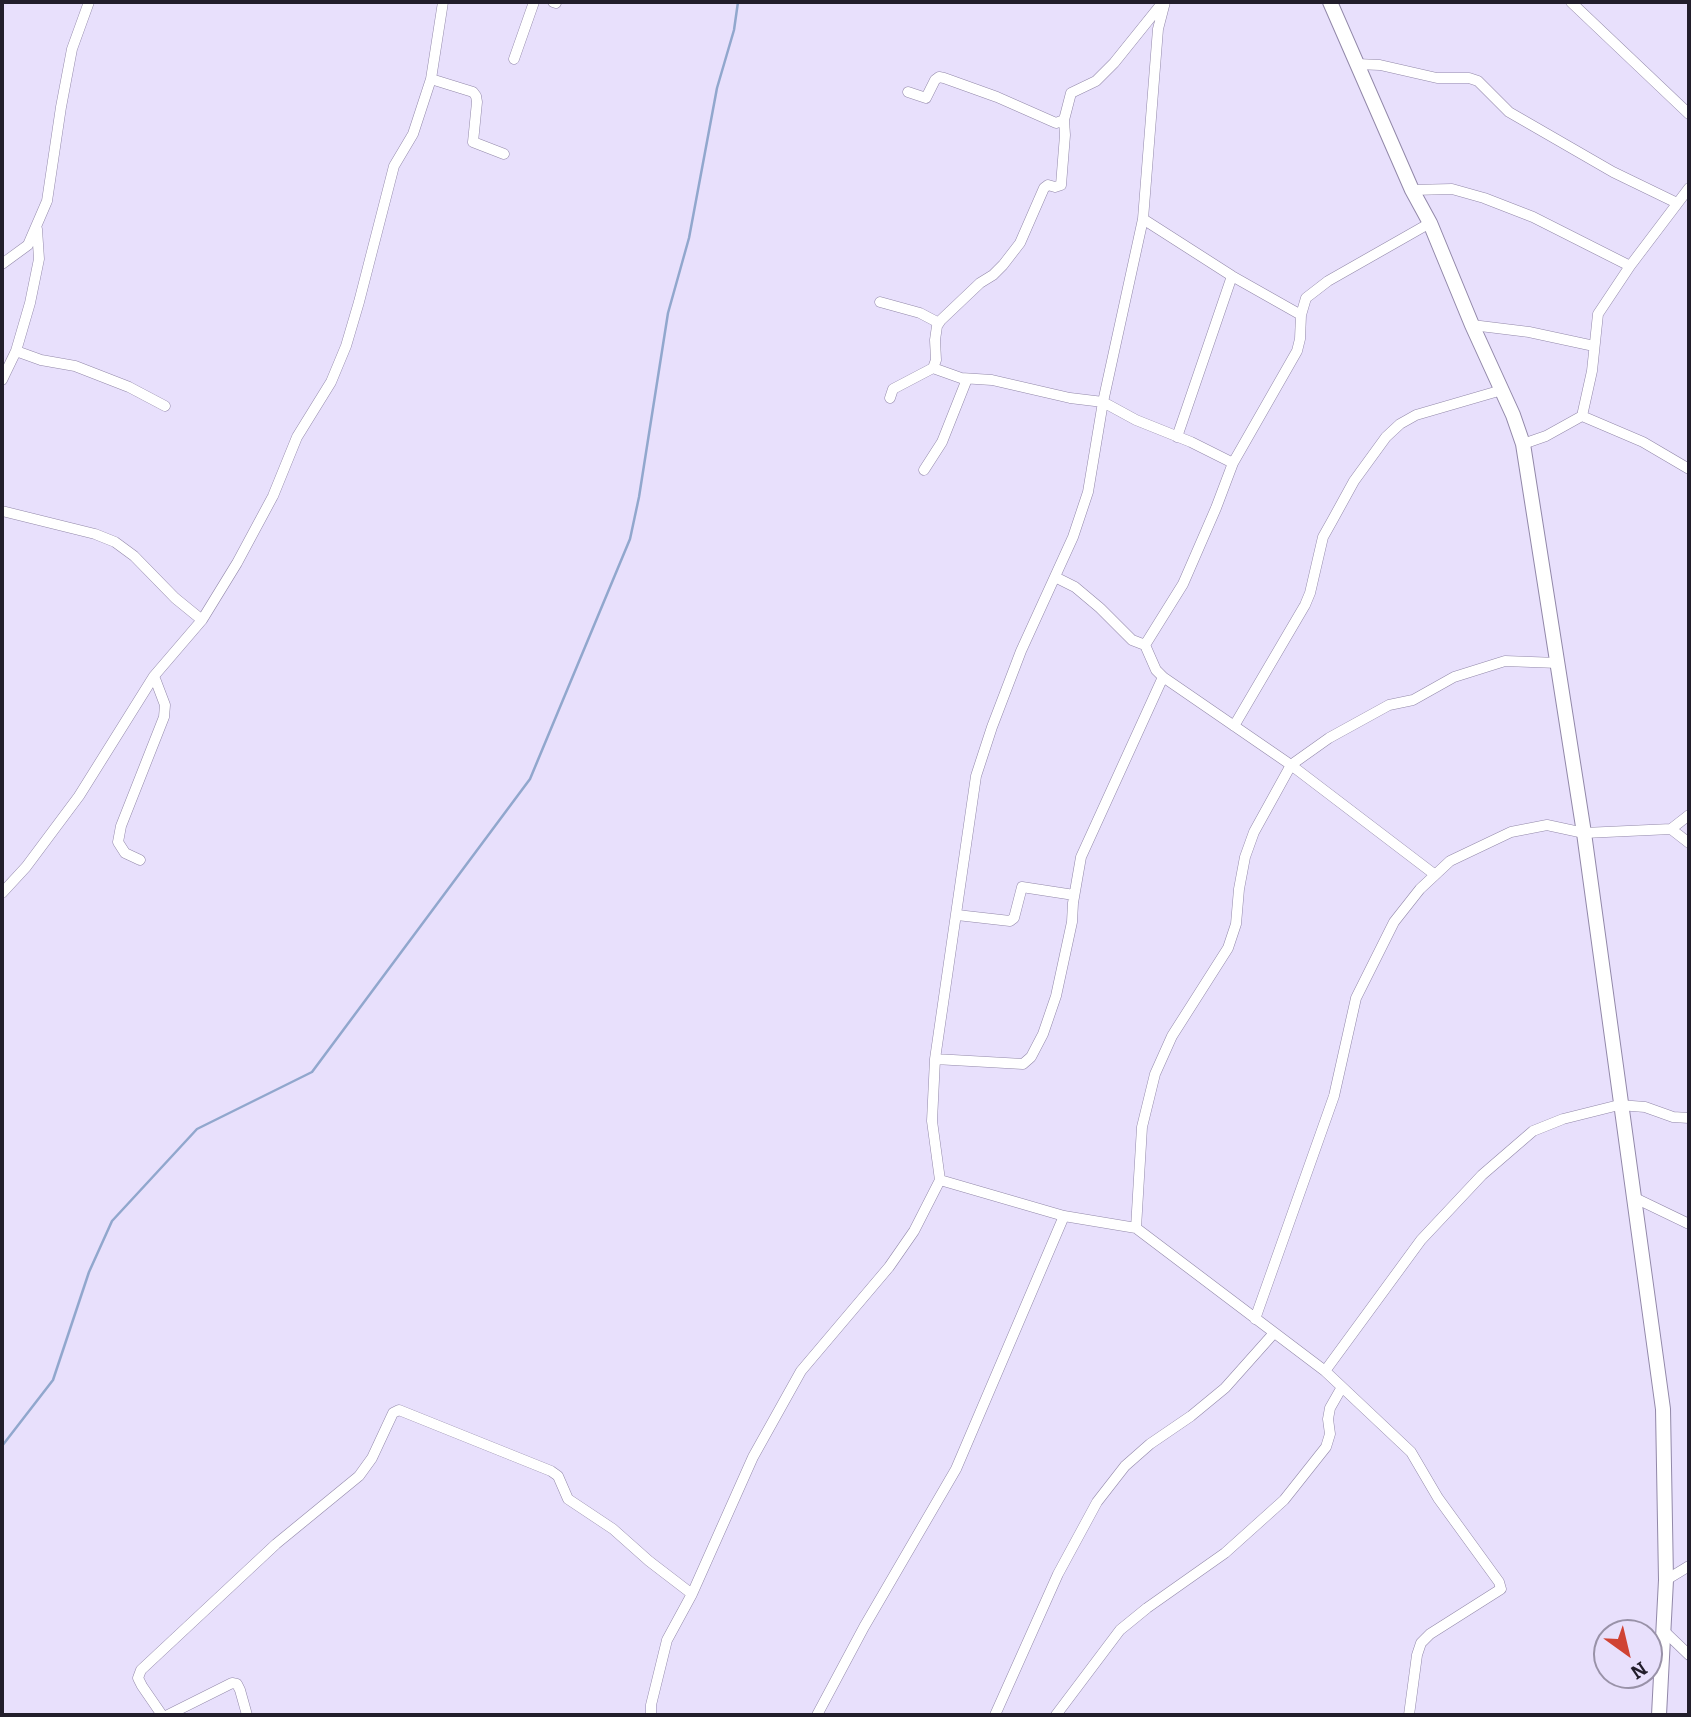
<!DOCTYPE html>
<style>
body{margin:0}
#map{position:relative;width:1691px;height:1717px;overflow:hidden;background:#e8e0fc;font-family:Bitter,serif}
canvas{display:block}
.frame{position:absolute;inset:0;border:4px solid #221e2b;pointer-events:none}
.north{position:absolute;left:1593px;top:1619px;width:70px;height:70px;box-sizing:border-box;background:#e8e0fc;border:2px solid #9992a8;border-radius:50%;rotate:146deg;font-size:19px;font-weight:700;line-height:28px;text-align:center;color:#221e2b}
.north::after{content:'';display:block;margin:auto;width:24px;height:32px;background:#d04334;clip-path:polygon(50% 0,100% 100%,50% 72%,0 100%)}
</style>
<div id="map">
<canvas width="1691" height="1717"></canvas>
<div class="frame"></div>
<div class="north">N</div>
</div>
<script>
const ctx = document.querySelector('canvas').getContext('2d');
ctx.lineJoin = 'round';
const shape = rows => new Path2D(rows.map(r => 'M' + r).join(''));
function trace(path, color, width, dash) { ctx.strokeStyle = color; ctx.lineWidth = width; ctx.lineCap = dash ? 'butt' : 'round'; ctx.setLineDash(dash || []); ctx.stroke(path); }
const stream = shape([
 [2,1446,53,1380,89,1272,112,1221,197,1129,312,1072,530,779,630,539,639,497,668,313,689,238,717,88,734,30,738,2]
]);
const street = shape([
 [553,2,556,3],
 [1571,2,1689,114],
 [514,59,534,2],
 [1357,64,1380,65,1437,78,1469,78,1478,81,1509,112,1613,172,1677,203],
 [431,79,473,92,476,96,477,102,473,142,504,154],
 [908,92,926,98,935,80,939,77,944,78,997,97,1056,123,1064,120,1071,93,1096,81,1114,63,1163,2],
 [1412,190,1452,189,1484,198,1533,217,1630,266],
 [1143,219,1232,276,1301,315],
 [2,264,28,245,47,201,61,107,72,49,89,2],
 [880,302,920,313,939,323],
 [1472,325,1529,332,1594,346],
 [16,351,41,360,75,366,129,387,165,406],
 [933,368,961,378,992,380,1070,398,1103,402,1136,420,1191,442,1233,463],
 [2,380,16,351,30,303,39,259,37,229],
 [890,398,893,389,933,368,936,360,935,340,937,326,941,320,980,283,993,275,1003,265,1020,243,1044,188,1048,185,1055,187,1061,185,1065,135,1064,120],
 [1582,416,1643,442,1689,469],
 [1177,437,1232,276],
 [1523,444,1546,436,1582,416,1592,371,1598,314,1630,266,1689,188],
 [924,470,942,442,967,379],
 [2,511,95,534,115,542,134,556,175,598,202,620],
 [1055,577,1075,587,1100,608,1132,640,1145,645,1156,670,1163,677,1291,765,1434,874],
 [1145,645,1183,584,1216,508,1233,463,1297,351,1300,339,1301,315,1306,298,1328,281,1430,223],
 [1234,726,1305,605,1310,593,1323,537,1332,521,1354,481,1386,437,1400,424,1416,415,1502,390],
 [1671,829,1689,843],
 [140,860,125,853,118,842,121,826,164,717,165,705,154,676],
 [2,893,26,867,79,796,154,676,202,620,237,563,273,496,297,437,331,382,346,346,359,302,394,166,413,134,431,79,443,2],
 [957,915,1010,921,1014,918,1022,887,1074,895],
 [935,1059,1023,1064,1031,1057,1043,1034,1056,996,1072,922,1073,903,1081,857,1163,677],
 [940,1180,1064,1216,1136,1228,1325,1371,1411,1452,1438,1498,1499,1582,1501,1589,1430,1634,1421,1643,1417,1655,1409,1715],
 [1635,1198,1689,1224],
 [1136,1228,1142,1127,1155,1074,1172,1036,1228,948,1236,924,1239,889,1245,857,1254,832,1291,765,1329,738,1389,705,1413,700,1454,677,1505,661,1558,663],
 [1255,1319,1334,1096,1356,998,1394,922,1420,889,1450,861,1511,832,1547,825,1584,833,1671,829,1689,815],
 [1325,1371,1421,1240,1482,1175,1533,1131,1563,1119,1619,1105,1645,1107,1673,1117,1689,1118],
 [1666,1580,1689,1566],
 [1663,1630,1689,1655],
 [162,1715,142,1686,138,1678,141,1670,276,1544,359,1476,372,1458,393,1413,399,1410,551,1471,558,1476,568,1499,613,1529,649,1561,692,1594],
 [168,1715,232,1683,237,1684,240,1690,247,1715],
 [651,1715,651,1705,667,1640,692,1594,753,1457,801,1371,889,1267,914,1231,940,1180,932,1121,935,1059,976,776,992,727,1021,651,1073,537,1088,492,1103,402,1143,219,1158,29,1165,2],
 [817,1715,864,1627,956,1469,1064,1216],
 [995,1715,1058,1574,1097,1502,1125,1466,1150,1444,1191,1416,1225,1388,1274,1333],
 [1056,1715,1120,1630,1147,1608,1225,1553,1284,1500,1326,1447,1330,1434,1328,1419,1330,1408,1342,1387]
]);
const secondary = shape([
 [1330,2,1412,190,1430,223,1472,325,1513,415,1523,444,1584,833,1663,1409,1666,1580,1659,1715]
]);
trace(stream, '#91a7cd', 2.5);
trace(street, '#9288a9', 11);
trace(secondary, '#9288a9', 16);
trace(street, '#fff', 10);
trace(secondary, '#fff', 14);
</script>
